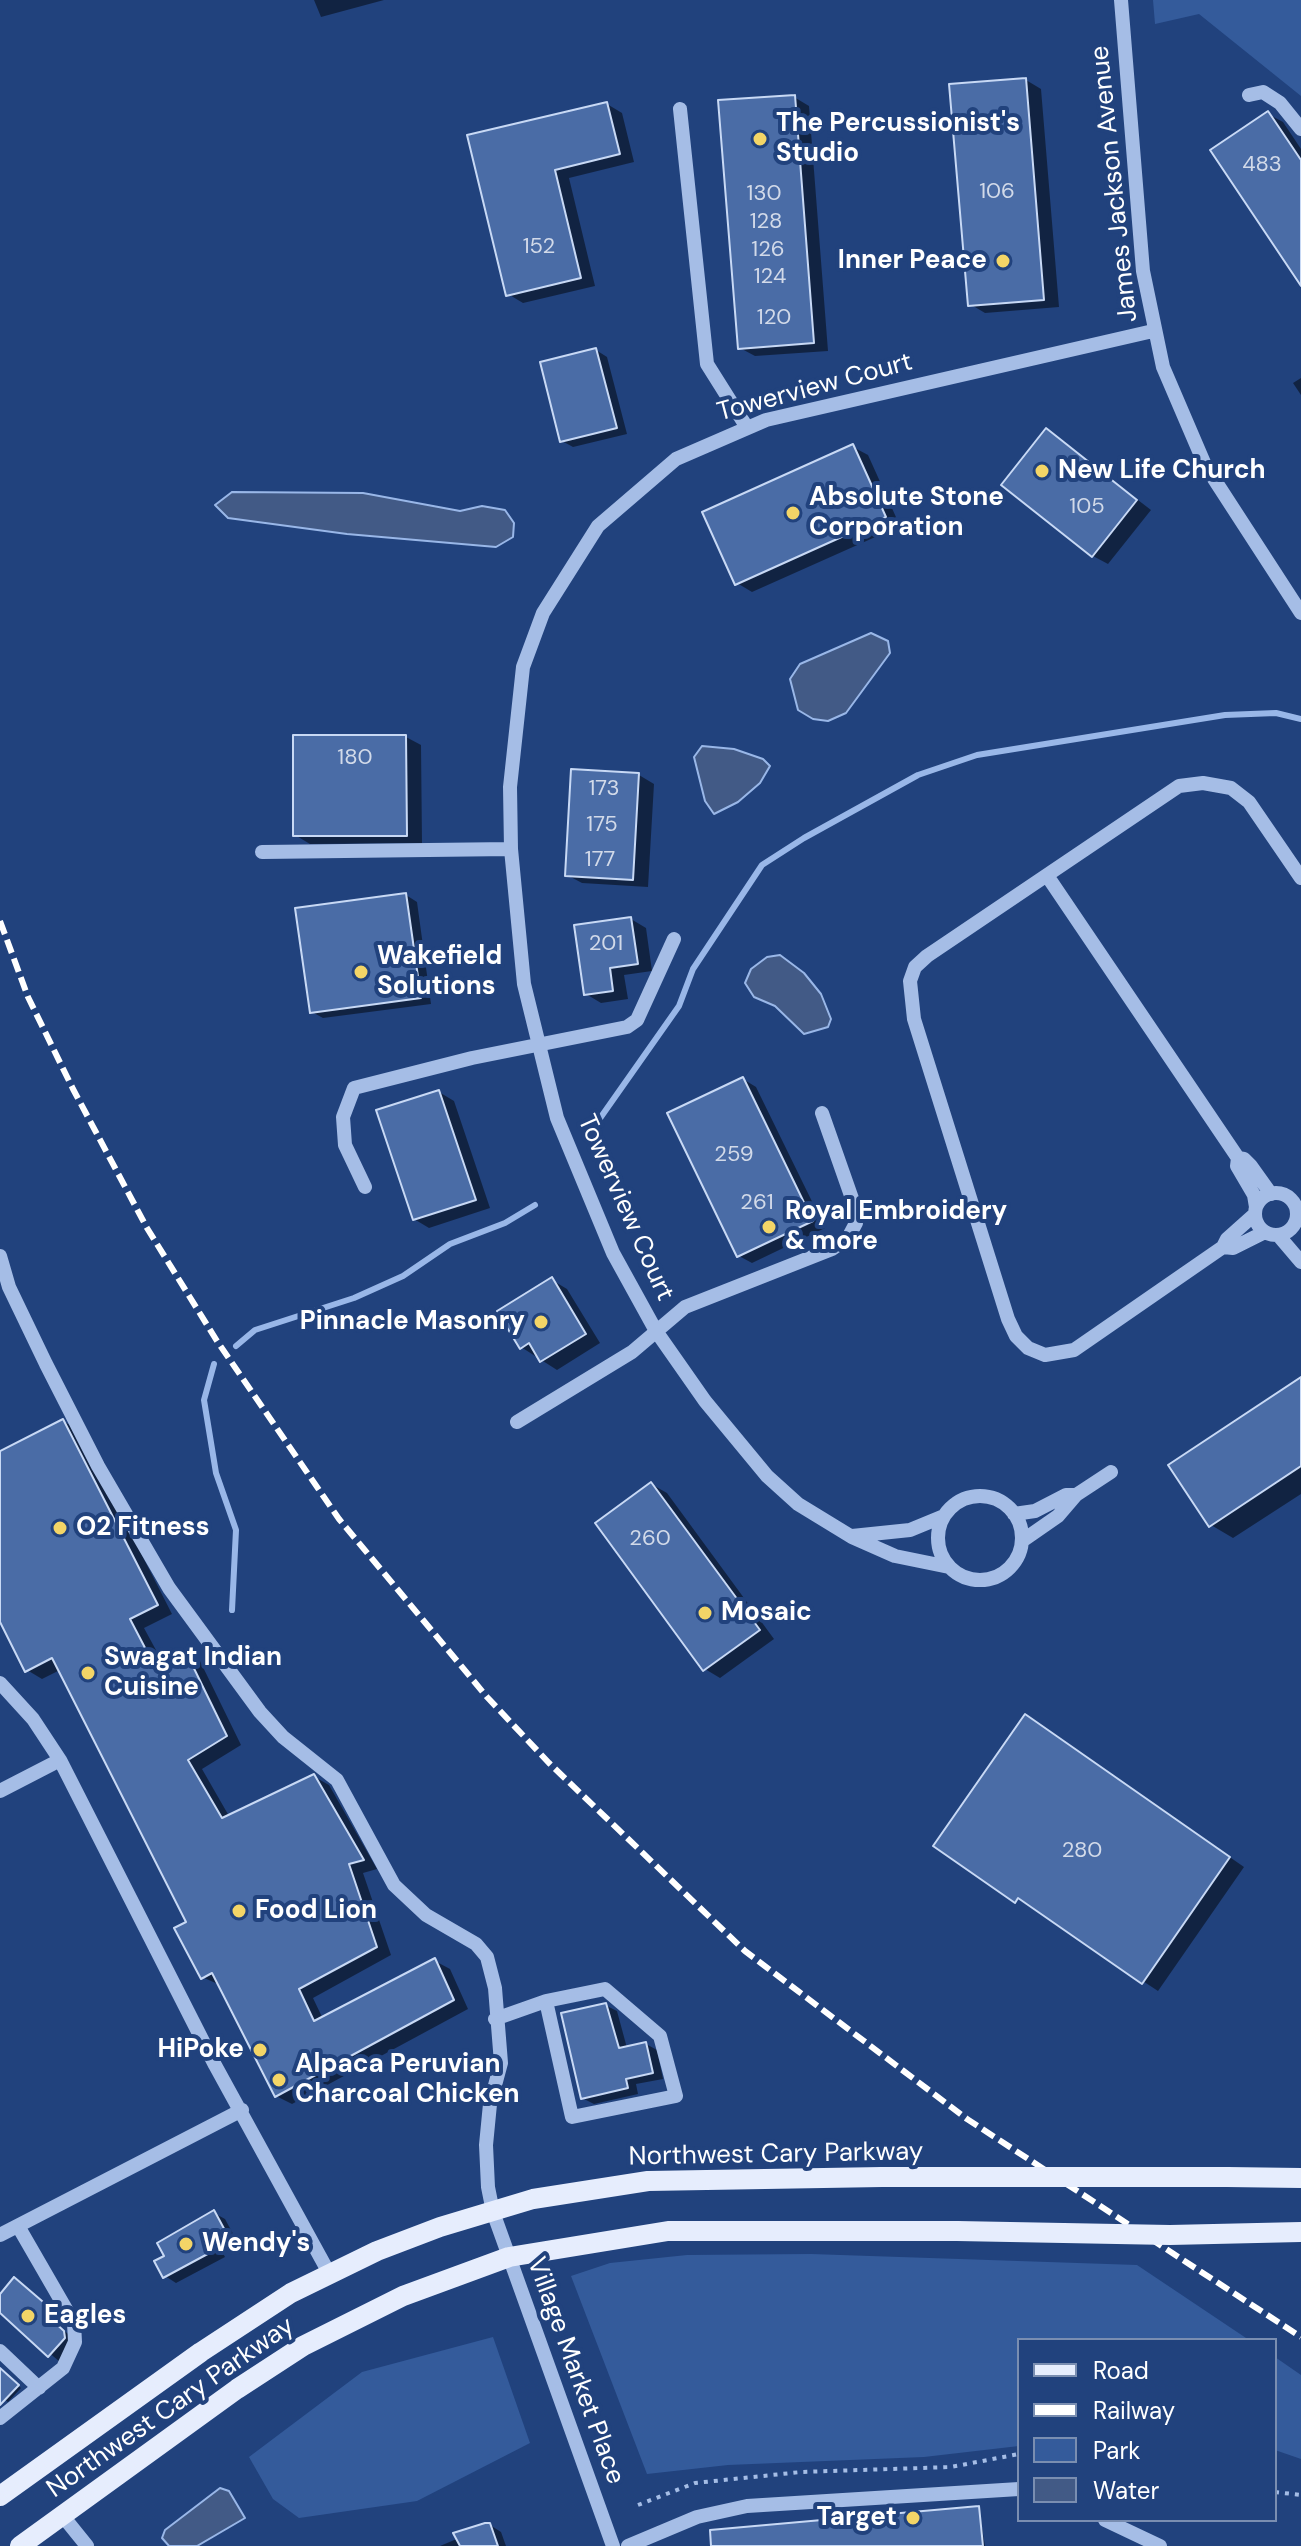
<!DOCTYPE html>
<style>
body{margin:0}
#map{position:relative;width:1301px;height:2546px;overflow:hidden;background:#21427d;font-family:"DM Sans",sans-serif}
canvas{display:block}
.legend{position:absolute;left:1017px;top:2338px;width:260px;height:184px;box-sizing:border-box;background:#21427d;border:2px solid #7a8eb1;margin:0;padding:10px 14px;list-style:none;font-size:24px;color:#fff}
.legend li{display:flex;align-items:center;gap:16px;height:40px}
.legend b{width:40px;border:2px solid #7a8eb1}
</style>
<div id="map">
<canvas width="1301" height="2546"></canvas>
<ul class="legend">
<li><b style="height:10px;background:#e6edfd"></b>Road</li>
<li><b style="height:10px;background:#fff"></b>Railway</li>
<li><b style="height:22px;background:#345b9b"></b>Park</li>
<li><b style="height:22px;background:#425a86"></b>Water</li>
</ul>
</div>
<script>
const ctx = document.querySelector('canvas').getContext('2d');
ctx.lineJoin = 'round';
function paint(path, color) { ctx.fillStyle = color; ctx.fill(path, 'evenodd'); }
const shape = rows => new Path2D(rows.map(r => 'M' + r).join(''));
function trace(path, color, width, dash) { ctx.strokeStyle = color; ctx.lineWidth = width; ctx.lineCap = dash ? 'butt' : 'round'; ctx.setLineDash(dash || []); ctx.stroke(path); }
function label(font, color, halo, rows, align = 'center') {
  ctx.font = font + ' "DM Sans",sans-serif'; ctx.lineWidth = 8; ctx.setLineDash([]); ctx.textBaseline = 'middle'; ctx.strokeStyle = halo; ctx.fillStyle = color; for (const [text, x, y, turn = 0] of rows) {
    ctx.save(); ctx.translate(x, y); ctx.rotate((+turn || 0) * Math.PI / 180); ctx.textAlign = isNaN(turn) ? turn : align; if (halo) ctx.strokeText(text, 0, 0); ctx.fillText(text, 0, 0); ctx.restore();
  }
}
const green = shape([
 [1153,0,1301,0,1301,96,1199,14,1155,24],
 [811,2254,1137,2265,1249,2340,1019,2340,1019,2446,924,2457,728,2465,647,2474,571,2276,610,2263,687,2255],
 [493,2337,530,2443,417,2501,299,2518,273,2499,249,2457,362,2372],
 [1275,2357,1301,2375,1301,2459,1275,2450]
]);
const water = shape([
 [232,492,363,493,460,511,482,506,505,510,514,523,513,537,496,547,347,534,228,518,215,505,232,492],
 [871,633,888,641,890,653,846,713,828,721,813,719,798,710,790,679,800,664,871,633],
 [702,746,734,749,763,759,770,766,760,783,738,802,714,814,705,801,694,757,702,746],
 [780,955,804,973,821,994,831,1019,828,1027,804,1034,775,1006,754,997,745,983,751,969,767,957,780,955],
 [220,2488,229,2491,245,2518,197,2546,169,2546,162,2538,165,2530,220,2488]
]);
const shadow = shape([
 [314,0,384,0,321,17],
 [1026,80,1041,89,1059,307,985,313,970,304],
 [794,97,809,106,828,351,755,356,740,348],
 [607,104,622,113,634,162,569,178,595,286,523,303,508,294,470,136],
 [1268,114,1283,122,1301,149,1301,282],
 [596,350,607,357,627,434,573,447,562,441],
 [1301,378,1301,395,1293,383],
 [1047,430,1151,510,1108,564,1093,556],
 [853,447,868,455,900,526,752,592,737,583],
 [406,737,421,745,422,843,310,844,295,835],
 [639,775,654,784,648,887,582,883,567,875],
 [406,895,417,902,431,1004,323,1018,312,1012],
 [631,919,646,928,652,971,624,975,628,999,601,1003,586,994],
 [743,1079,756,1087,825,1228,752,1263,739,1256],
 [439,1092,454,1101,490,1208,429,1228,414,1219],
 [552,1280,567,1289,600,1343,557,1370,521,1347],
 [1301,1379,1301,1494,1233,1538,1211,1525],
 [63,1421,78,1430,172,1614,144,1628,163,1663,185,1652,200,1661,241,1745,202,1769,229,1816,313,1776,329,1785,377,1869,363,1873,391,1955,313,1998,323,2019,435,1961,450,1969,468,2009,292,2104,276,2096,220,1985,202,1977,188,1923,60,1670,42,1679,27,1670,0,1617,0,1453],
 [651,1484,667,1493,774,1639,720,1678,705,1669],
 [1040,1725,1244,1867,1158,1991,936,1845],
 [605,2005,617,2011,627,2048,646,2044,657,2050,663,2079,636,2084,638,2094,594,2104,582,2098],
 [214,2213,225,2219,238,2243,222,2251,225,2257,176,2283,165,2276,167,2257],
 [15,2279,66,2320,60,2327,75,2340,60,2362,0,2311,0,2297],
 [0,2370,21,2388,8,2402,0,2396],
 [979,2509,985,2546,713,2546],
 [490,2525,501,2532,506,2546,440,2546]
]);
const stream = shape([
 [596,1124,679,1006,693,969,762,865,804,838,918,775,977,755,1225,715,1276,713,1301,719],
 [236,1346,255,1330,354,1298,403,1276,450,1244,505,1223,535,1205],
 [214,1364,204,1400,216,1473,236,1530,232,1610]
]);
const building = shape([
 [1026,78,1044,300,968,306,949,84,1026,78],
 [795,95,814,343,738,349,718,100,795,95],
 [607,102,620,154,555,170,581,278,506,296,467,135,607,102],
 [1268,111,1301,160,1301,286,1210,150,1268,111],
 [596,348,617,428,560,442,540,362,596,348],
 [1046,428,1137,500,1092,557,1001,485,1046,428],
 [853,444,886,517,735,585,702,512,853,444],
 [293,735,406,735,407,836,293,836,293,735],
 [571,769,639,773,633,880,565,876,571,769],
 [406,893,421,998,310,1013,295,908,406,893],
 [631,917,638,964,610,968,613,991,584,995,574,925,631,917],
 [743,1077,813,1221,737,1257,667,1113,743,1077],
 [439,1090,476,1200,413,1220,376,1110,439,1090],
 [552,1277,586,1334,540,1362,529,1343,520,1349,497,1311,552,1277],
 [1301,1377,1301,1466,1209,1527,1168,1465,1301,1377],
 [63,1419,158,1605,130,1619,154,1665,185,1650,227,1736,188,1760,222,1818,314,1774,364,1860,349,1864,377,1947,299,1989,314,2021,435,1958,454,2000,275,2097,212,1973,201,1979,174,1928,186,1922,52,1658,25,1672,0,1622,0,1451,63,1419],
 [651,1482,760,1630,703,1671,595,1523,651,1482],
 [1025,1714,1230,1857,1142,1984,1018,1898,1015,1903,933,1846,1025,1714],
 [606,2003,619,2048,646,2042,653,2073,626,2079,628,2088,581,2099,561,2013,606,2003],
 [214,2210,228,2236,212,2245,215,2250,163,2278,154,2261,164,2256,157,2243,214,2210],
 [14,2277,56,2313,51,2319,64,2331,65,2338,48,2357,0,2313,0,2294,14,2277],
 [0,2368,19,2385,0,2405,0,2368],
 [979,2506,983,2546,711,2546,710,2530,979,2506],
 [485,2523,490,2523,498,2546,460,2546,453,2533,485,2523]
]);
const path = shape([
 [1275,2492,1301,2495],
 [638,2505,695,2483,801,2472,951,2467,1019,2454]
]);
const minor = shape([
 [1121,0,1143,271,1163,367,1205,465,1301,613],
 [1249,95,1263,92,1280,103,1301,129],
 [680,109,707,364,746,426],
 [262,852,511,849],
 [1048,877,1238,1158],
 [365,1187,345,1145,343,1117,354,1088,472,1058,627,1027,637,1020,674,939],
 '1255 1214a21 21 0 1 1 42 0a21 21 0 1 1-42 0Z',
 [1256,1207,1254,1195,1237,1166,1238,1158,1244,1159,1251,1166,1271,1194],
 [1255,1214,1227,1239,1223,1247,1233,1248,1265,1232],
 [1278,1235,1301,1262],
 [1223,1247,1074,1350,1045,1355,1028,1348,1016,1336,1008,1319,914,1019,910,981,915,967,927,956,1179,786,1203,783,1231,788,1249,802,1301,878],
 [0,1256,9,1287,46,1364,98,1466,169,1588,260,1712,283,1737,337,1780,394,1885,426,1915,476,1944,487,1957,495,1988,501,2063,490,2104,486,2145,488,2187,493,2212,613,2546],
 [517,1422,632,1352,685,1307,832,1249,848,1238,856,1223,855,1207,822,1113],
 [1076,1495,1111,1472],
 '938 1538a42 42 0 1 1 84 0a42 42 0 1 1-84 0Z',
 [1014,1514,1035,1511,1066,1495,1076,1495,1058,1516,1022,1541],
 [852,1536,910,1530,944,1516],
 [949,1567,895,1556,852,1537,798,1504,767,1476,705,1401,656,1331,613,1253,557,1118,524,984,511,849,510,787,523,667,543,613,598,526,676,459,766,420,1153,331],
 [0,1683,33,1719,60,1760,215,2065,329,2273],
 [0,1791,60,1760],
 [495,2019,546,2001,572,2117,676,2096,660,2036,605,1989,546,2001],
 [0,2235,242,2110],
 [0,2351,39,2388],
 [0,2418,63,2368,75,2342,74,2323,18,2226],
 [62,2515,87,2546],
 [1105,2520,1160,2546],
 [628,2546,697,2517,747,2506,1019,2489]
]);
const major = shape([
 [1227,2177,1301,2178],
 [0,2496,201,2352,291,2293,377,2251,440,2227,533,2199,648,2181,882,2177],
 [20,2546,237,2389,303,2346,403,2296,509,2257,668,2231,957,2231]
]);
const rail = shape([
 [0,921,28,997,73,1089,147,1228,217,1341,339,1519,487,1697,549,1763,745,1951,967,2119,1301,2337]
]);
const majorBridge = shape([
 [882,2177,1227,2177],
 [957,2231,1170,2235,1301,2232]
]);
const markers = [
 [760,139,8,"#f3d567"],
 [1003,261,8,"#f3d567"],
 [1042,471,8,"#f3d567"],
 [793,513,8,"#f3d567"],
 [361,972,8,"#f3d567"],
 [769,1227,8,"#f3d567"],
 [541,1322,8,"#f3d567"],
 [60,1528,8,"#f3d567"],
 [705,1613,8,"#f3d567"],
 [88,1673,8,"#f3d567"],
 [239,1911,8,"#f3d567"],
 [260,2050,8,"#f3d567"],
 [279,2080,8,"#f3d567"],
 [186,2244,8,"#f3d567"],
 [28,2316,8,"#f3d567"],
 [913,2518,8,"#f3d567"]
];
const numberNames = [
 ["483",1262,165],
 ["106",997,192],
 ["130",764,194],
 ["128",766,222],
 ["152",539,247],
 ["126",768,250],
 ["124",770,277],
 ["120",774,318],
 ["105",1087,507],
 ["180",355,758],
 ["173",604,789],
 ["175",602,825],
 ["177",600,860],
 ["201",606,944],
 ["259",734,1155],
 ["261",757,1203],
 ["260",650,1539],
 ["280",1082,1851]
];
const poiNames = [
 ["The Percussionist's",776,124],
 ["Studio",776,154],
 ["Inner Peace",987,261,"right"],
 ["New Life Church",1058,471],
 ["Absolute Stone",809,498],
 ["Corporation",809,528],
 ["Wakefield",377,957],
 ["Solutions",377,987],
 ["Royal Embroidery",785,1212],
 ["& more",785,1242],
 ["Pinnacle Masonry",525,1322,"right"],
 ["O2 Fitness",76,1528],
 ["Mosaic",721,1613],
 ["Swagat Indian",104,1658],
 ["Cuisine",104,1688],
 ["Food Lion",255,1911],
 ["HiPoke",244,2050,"right"],
 ["Alpaca Peruvian",295,2065],
 ["Charcoal Chicken",295,2095],
 ["Wendy's",202,2244],
 ["Eagles",44,2316],
 ["Target",897,2518,"right"]
];
const streetNames = [
 ["James Jackson Avenue",1115,184,-96],
 ["Towerview Court",815,388,-15],
 ["Towerview Court",625,1208,66],
 ["Northwest Cary Parkway",776,2155,-1],
 ["Village Market Place",575,2371,70],
 ["Northwest Cary Parkway",171,2408,-35]
];
paint(green, '#345b9b');
paint(water, '#425a86');
trace(water, '#99b7e8', 2);
paint(shadow, '#0007');
trace(stream, '#99b7e8', 6);
paint(building, '#4a6ca6');
trace(building, '#c8d9f5', 2);
trace(path, '#a5bde6', 4, [4, 6]);
trace(minor, '#a5bde6', 14);
trace(major, '#e6edfd', 20);
trace(rail, '#fff', 6, [14, 6]);
trace(majorBridge, '#e6edfd', 20);
for (const [x, y, r, color] of markers) { const dot = new Path2D(); dot.arc(x, y, r, 0, 2 * Math.PI); ctx.fillStyle = color; ctx.fill(dot); trace(dot, '#21427d', 3); }
label('22px', '#d2dae9', null, numberNames);
label('bold 26px', '#fff', '#21427d', poiNames, 'left');
label('26px', '#fff', '#21427d', streetNames);
</script>
